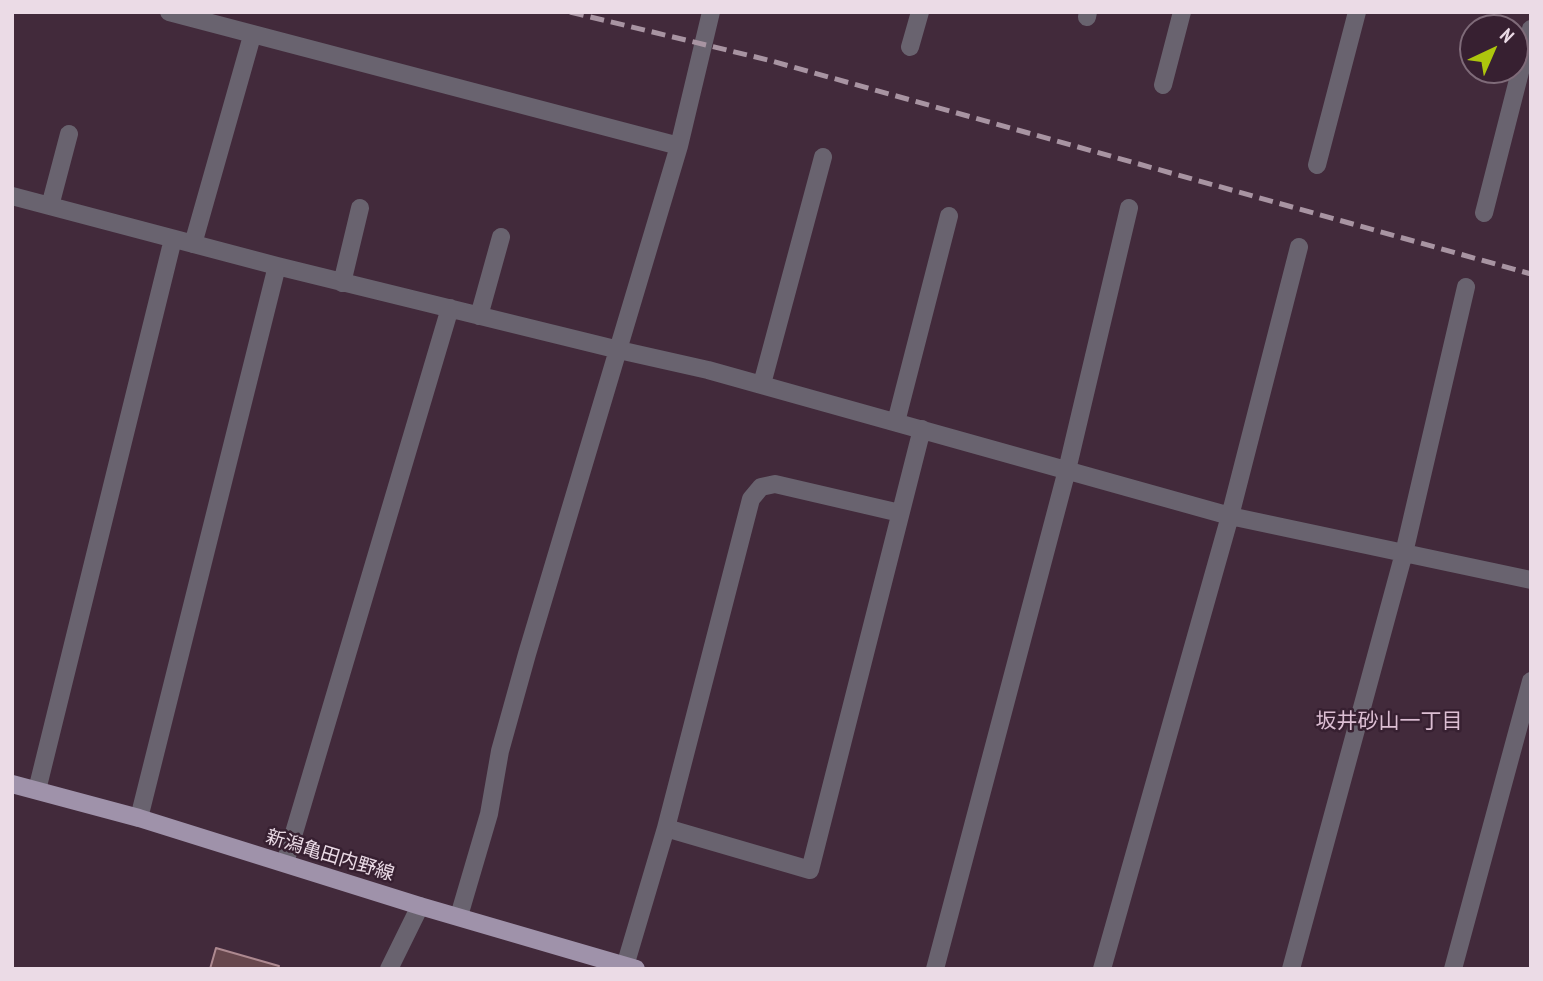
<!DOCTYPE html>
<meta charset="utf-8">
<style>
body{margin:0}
#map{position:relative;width:1543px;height:981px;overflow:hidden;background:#422a3b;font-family:"PT Sans Narrow",sans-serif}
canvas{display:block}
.frame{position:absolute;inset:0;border:14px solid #ebdbe6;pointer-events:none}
.north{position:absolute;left:1459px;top:14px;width:70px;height:70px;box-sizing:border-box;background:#372031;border:2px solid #7f6b79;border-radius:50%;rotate:44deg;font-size:19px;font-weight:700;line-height:28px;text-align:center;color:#ebdbe6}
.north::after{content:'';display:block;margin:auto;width:24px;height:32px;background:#adc60d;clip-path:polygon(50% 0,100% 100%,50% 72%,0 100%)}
</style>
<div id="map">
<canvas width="1543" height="981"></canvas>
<div class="frame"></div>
<div class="north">N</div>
</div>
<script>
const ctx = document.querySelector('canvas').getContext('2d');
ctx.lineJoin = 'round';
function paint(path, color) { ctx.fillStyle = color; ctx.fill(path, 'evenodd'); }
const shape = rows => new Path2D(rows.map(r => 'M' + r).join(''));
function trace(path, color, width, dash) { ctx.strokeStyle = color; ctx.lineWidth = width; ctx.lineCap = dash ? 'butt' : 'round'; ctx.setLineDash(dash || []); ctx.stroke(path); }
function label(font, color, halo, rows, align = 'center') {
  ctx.font = font + ' "PT Sans Narrow","Noto Sans JP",sans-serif'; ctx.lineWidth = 5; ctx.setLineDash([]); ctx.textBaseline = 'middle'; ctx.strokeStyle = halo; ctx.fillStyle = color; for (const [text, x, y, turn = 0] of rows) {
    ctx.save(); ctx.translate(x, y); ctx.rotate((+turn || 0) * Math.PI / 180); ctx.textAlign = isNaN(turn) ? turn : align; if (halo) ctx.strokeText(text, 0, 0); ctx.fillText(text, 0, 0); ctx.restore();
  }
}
const building = shape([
 [216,948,279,966,278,969,210,969,216,948]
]);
const minor = shape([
 [169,12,679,146],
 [1087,17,1088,12],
 [910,47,920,12],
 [1163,85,1182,12],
 [1317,165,1357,12],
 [12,196,277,266,619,350,708,370,1230,516,1531,580],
 [50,206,69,134],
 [1484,213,1531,29],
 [193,244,252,36],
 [342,283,360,208],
 [479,316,501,237],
 [762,384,823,157],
 [896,422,949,216],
 [37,790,173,239],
 [139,818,277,266],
 [666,828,751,499,761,487,775,484,900,513],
 [285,863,450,308],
 [459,916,489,814,500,751,527,654,679,146,711,12],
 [625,966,666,828,810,870,922,429],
 [389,969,420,906],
 [935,969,1067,470,1129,208],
 [1102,969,1230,516,1299,247],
 [1291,969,1404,553,1466,287],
 [1453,969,1531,681]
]);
const major = shape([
 [12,784,139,818,420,906,636,969]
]);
const rail = shape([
 [570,12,768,60,1531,274]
]);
const streetNames = [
 ["新潟亀田内野線",330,856,17]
];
const neighbourhoodNames = [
 ["坂井砂山一丁目",1389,722]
];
paint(building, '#67474d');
trace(building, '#ad8990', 2);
trace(minor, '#69636f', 18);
trace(major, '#9f92aa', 18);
trace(rail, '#a894a2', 5, [14, 7]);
label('19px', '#ebdbe6', '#372031', streetNames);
label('21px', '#dcbed3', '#372031', neighbourhoodNames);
</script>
